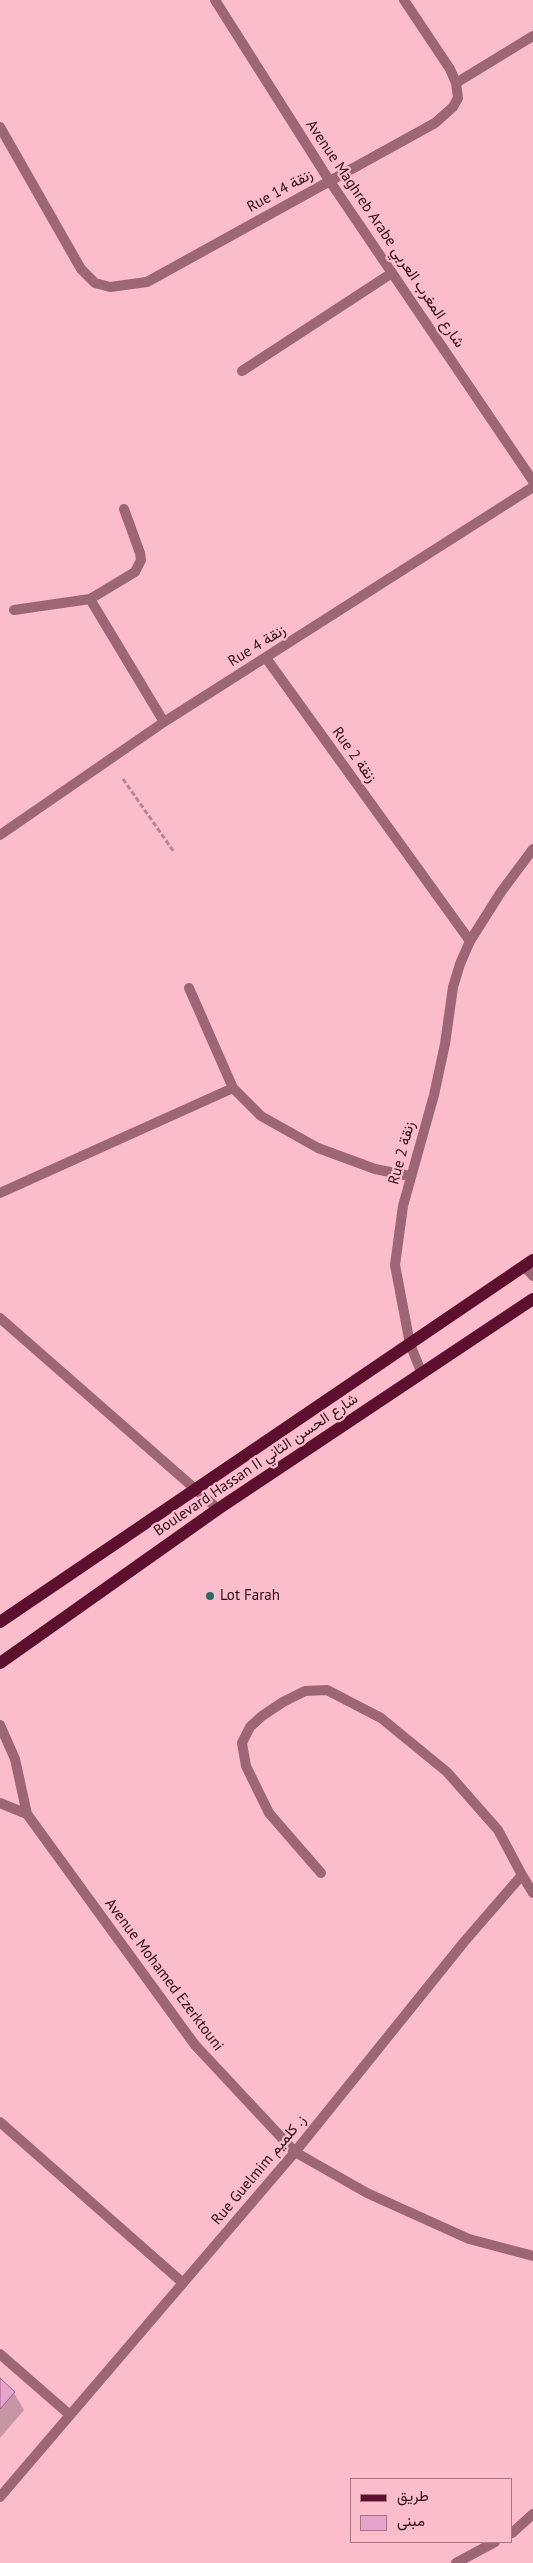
<!DOCTYPE html>
<meta charset="utf-8">
<style>
body{margin:0}
#map{position:relative;width:533px;height:2563px;overflow:hidden;background:#fbbccc;font-family:"PT Sans",Vazirmatn,sans-serif}
canvas{display:block}
.legend{position:absolute;left:350px;top:2478px;width:162px;height:65px;box-sizing:border-box;background:#fbbccc;border:1px solid #a77683;margin:0;padding:6px 9px;list-style:none;font-size:15px;color:#280d16}
.legend li{display:flex;align-items:center;gap:10px;height:25px}
.legend b{width:25px;border:1px solid #a77683}
</style>
<div id="map">
<canvas width="533" height="2563"></canvas>
<ul class="legend">
<li><b style="height:6px;background:#5d102e"></b>طريق</li>
<li><b style="height:14px;background:#e6a3cc"></b>مبنى</li>
</ul>
</div>
<script>
const ctx = document.querySelector('canvas').getContext('2d');
ctx.lineJoin = 'round';
function paint(path, color) { ctx.fillStyle = color; ctx.fill(path, 'evenodd'); }
const shape = rows => new Path2D(rows.map(r => 'M' + r).join(''));
function trace(path, color, width, dash) { ctx.strokeStyle = color; ctx.lineWidth = width; ctx.lineCap = dash ? 'butt' : 'round'; ctx.setLineDash(dash || []); ctx.stroke(path); }
function label(font, color, halo, rows, align = 'center') {
  ctx.font = font + ' "PT Sans",Vazirmatn,sans-serif'; ctx.lineWidth = 4.5; ctx.setLineDash([]); ctx.textBaseline = 'middle'; ctx.strokeStyle = halo; ctx.fillStyle = color; for (const [text, x, y, turn = 0] of rows) {
    ctx.save(); ctx.translate(x, y); ctx.rotate((+turn || 0) * Math.PI / 180); ctx.textAlign = isNaN(turn) ? turn : align; if (halo) ctx.strokeText(text, 0, 0); ctx.fillText(text, 0, 0); ctx.restore();
  }
}
const shadow = shape([
 [0,2380,14,2393,24,2410,0,2438]
]);
const building = shape([
 [0,2378,15,2392,0,2409,0,2378]
]);
const path = shape([
 [123,779,174,852]
]);
const service = shape([
 [0,2122,183,2283],
 [0,2354,70,2415]
]);
const minor = shape([
 [456,83,533,36],
 [0,127,81,269,95,283,110,287,147,282,435,123,453,107,458,98,456,83,450,69,404,0],
 [242,371,392,273],
 [90,599,164,722],
 [14,610,90,599,135,572,141,560,140,553,124,509],
 [266,658,470,941],
 [0,835,164,722,533,487],
 [189,988,233,1088,261,1116,318,1148,375,1169,410,1176],
 [0,1193,233,1088],
 [524,1266,533,1276],
 [0,1318,218,1509],
 [422,1374,410,1344,395,1265,403,1206,434,1095,445,1044,453,987,460,964,470,941,501,892,533,849],
 [321,1873,269,1813,246,1766,242,1743,250,1727,262,1716,283,1702,305,1691,327,1690,381,1718,447,1772,498,1830,522,1875],
 [0,2497,295,2152,464,1942,522,1875,533,1893],
 [512,2533,533,2514],
 [456,2563,495,2542]
]);
const tertiary = shape([
 [215,0,329,180,533,481],
 [0,1725,15,1759,27,1814,195,2045,295,2152,367,2193,469,2239,533,2256],
 [0,1803,27,1814]
]);
const primary = shape([
 [0,1622,533,1260],
 [0,1663,218,1509,533,1299]
]);
const markers = [
 [210,1596,5,"#266d63"]
];
const streetNames = [
 ["Rue 14 زنقة",280,191,-29],
 ["Avenue Maghreb Arabe شارع المغرب العربي",385,234,56],
 ["Rue 4 زنقة",257,646,-32],
 ["Rue 2 زنقة",354,755,54],
 ["Rue 2 زنقة",402,1153,-75],
 ["Boulevard Hassan II شارع الحسن الثاني",256,1465,-34],
 ["Avenue Mohamed Ezerktouni",164,1975,53],
 ["Rue Guelmim ز. كلميم",259,2170,-50]
];
const poiNames = [
 ["Lot Farah",220,1596]
];
paint(shadow, '#0003');
paint(building, '#e6a3cc');
trace(building, '#9f6288', 1);
trace(path, '#b78491', 3, [5, 2.5]);
trace(service, '#9d6675', 10);
trace(minor, '#9d6675', 10);
trace(tertiary, '#9d6675', 10);
trace(primary, '#5d102e', 12);
for (const [x, y, r, color] of markers) { const dot = new Path2D(); dot.arc(x, y, r, 0, 2 * Math.PI); ctx.fillStyle = color; ctx.fill(dot); trace(dot, '#fbbccc', 2); }
label('15px', '#280d16', '#fbbccc', streetNames);
label('15px', '#280d16', '#fbbccc', poiNames, 'left');
</script>
